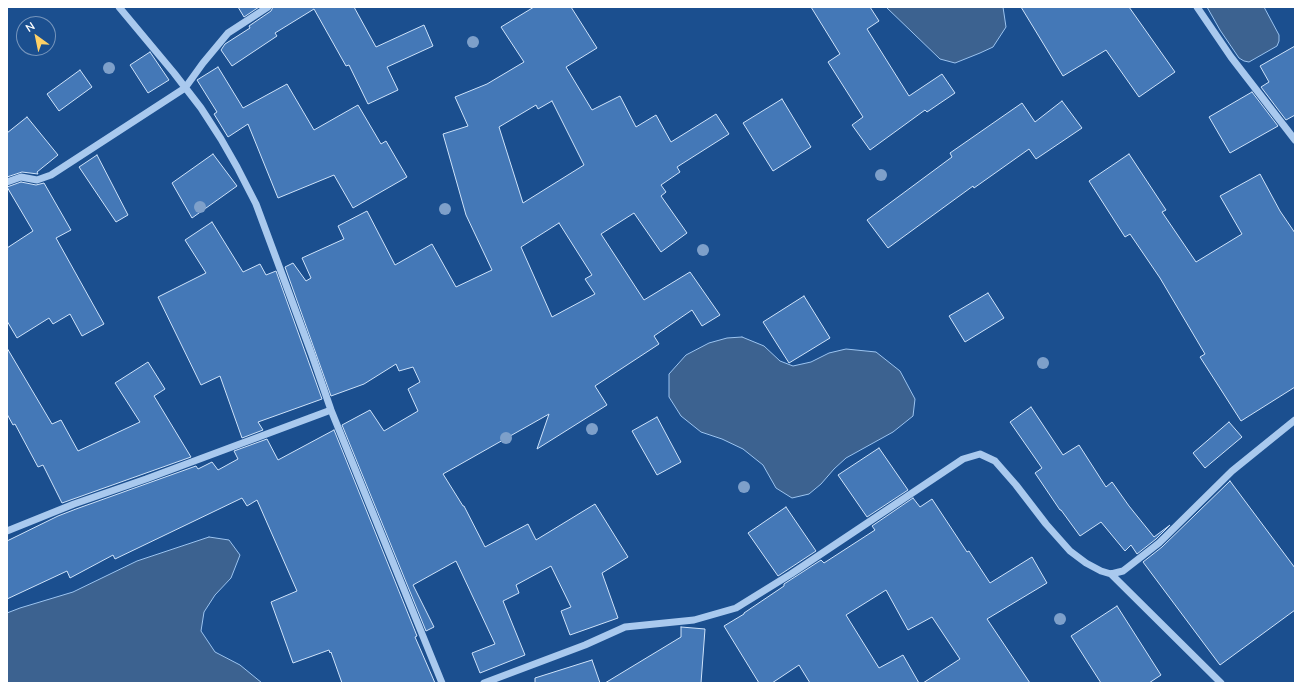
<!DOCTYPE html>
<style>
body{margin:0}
#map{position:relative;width:1302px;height:690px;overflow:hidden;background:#1b4f8f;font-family:Mulish,sans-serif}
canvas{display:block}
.frame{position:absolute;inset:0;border:8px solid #fff;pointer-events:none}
.north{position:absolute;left:16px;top:16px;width:40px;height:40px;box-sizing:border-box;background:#1b4f8f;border:1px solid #7695bc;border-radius:50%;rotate:327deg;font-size:11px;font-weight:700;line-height:16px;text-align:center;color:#fff}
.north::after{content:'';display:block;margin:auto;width:14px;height:18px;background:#ffd166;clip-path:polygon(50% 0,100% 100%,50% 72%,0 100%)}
</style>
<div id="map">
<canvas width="1302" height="690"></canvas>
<div class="frame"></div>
<div class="north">N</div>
</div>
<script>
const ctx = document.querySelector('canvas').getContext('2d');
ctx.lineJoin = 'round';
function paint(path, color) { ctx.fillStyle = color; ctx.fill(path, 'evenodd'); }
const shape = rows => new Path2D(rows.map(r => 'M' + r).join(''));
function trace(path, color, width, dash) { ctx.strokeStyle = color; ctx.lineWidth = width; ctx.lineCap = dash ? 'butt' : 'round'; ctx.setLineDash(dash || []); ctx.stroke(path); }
const water = shape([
 [886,7,1003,7,1006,27,993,47,980,53,955,63,940,59,886,7],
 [1207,7,1264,7,1279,35,1279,41,1277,46,1249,62,1244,61,1239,58,1220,30,1207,7],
 [742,337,764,346,780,361,793,366,811,362,829,353,846,349,876,352,900,371,915,399,913,416,893,432,846,458,834,469,821,484,809,494,792,498,776,488,763,465,743,449,722,439,701,432,681,416,669,397,669,374,686,355,709,343,727,338,742,337],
 [209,537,229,540,240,555,231,578,215,595,204,612,201,631,215,652,240,665,262,683,7,683,7,613,20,608,73,592,137,561,209,537]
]);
const building = shape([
 [238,7,259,7,244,17,238,7],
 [273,7,354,7,376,47,424,25,433,46,387,67,398,90,368,104,349,65,346,66,314,9,275,33,277,36,232,66,221,50,225,44,250,28,249,26,271,11,273,7],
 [534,7,571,7,597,48,566,67,592,110,620,96,636,127,656,115,671,142,716,114,729,134,677,167,680,172,661,185,666,192,661,196,687,233,661,252,634,213,601,234,644,300,690,272,720,315,702,326,692,310,654,336,659,344,595,386,607,405,537,449,549,414,443,474,463,506,464,506,485,547,528,524,536,540,595,504,628,557,602,573,618,618,570,635,561,611,571,607,551,566,516,585,519,593,503,601,525,655,480,673,472,653,495,644,456,561,413,585,434,627,426,631,342,425,370,410,384,431,418,411,408,389,420,382,413,367,399,371,396,364,364,384,331,396,285,267,293,263,306,281,311,278,302,258,344,239,338,226,367,211,395,265,432,244,456,287,492,270,466,215,443,134,468,126,455,97,487,84,524,62,501,27,534,7],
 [552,101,584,165,523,203,499,127,536,105,538,109,552,101],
 [559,223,592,275,585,279,595,294,552,317,521,247,559,223],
 [811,7,870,7,879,21,867,29,909,96,942,74,955,93,927,112,925,110,870,150,852,125,863,117,828,62,840,54,811,7],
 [1021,7,1129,7,1175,72,1139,97,1106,50,1063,76,1021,7],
 [1295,46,1295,115,1286,120,1261,87,1269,82,1260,66,1295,46],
 [150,52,169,80,148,93,130,65,150,52],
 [218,67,243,108,287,84,314,130,358,105,381,144,386,141,407,177,353,208,334,175,278,198,248,124,228,137,214,114,217,112,197,80,218,67],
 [80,70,92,87,59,111,47,94,80,70],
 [1252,92,1278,126,1230,153,1209,117,1252,92],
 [782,99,811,147,773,171,743,123,782,99],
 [1062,101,1082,128,1036,159,1029,149,974,188,973,186,888,248,867,220,952,157,950,153,1022,103,1035,122,1062,101],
 [27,117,58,155,37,172,38,174,22,172,7,177,7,133,27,117],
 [213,154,237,186,192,218,172,183,213,154],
 [1129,154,1166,210,1162,212,1196,262,1242,234,1220,196,1260,174,1280,211,1295,233,1295,387,1241,421,1200,357,1205,354,1160,278,1130,234,1125,237,1089,181,1129,154],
 [97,155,128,215,116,222,79,167,97,155],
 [21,182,36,185,44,183,71,230,56,238,104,324,82,336,70,314,53,324,49,318,17,338,7,321,7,248,33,231,7,187,21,182],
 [212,222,243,272,260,264,266,275,276,271,322,399,258,422,263,430,242,438,220,376,201,385,158,297,206,273,185,240,212,222],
 [988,293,1004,318,965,342,949,316,988,293],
 [804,296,830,338,789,363,763,322,804,296],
 [7,348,52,424,61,420,78,451,140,422,115,383,148,362,165,389,154,396,191,457,62,503,43,465,38,467,15,424,13,425,7,414,7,348],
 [1031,407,1063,455,1079,445,1106,487,1112,482,1129,506,1154,537,1170,525,1156,539,1137,554,1131,545,1125,551,1101,522,1080,536,1061,510,1060,510,1035,473,1042,468,1010,422,1031,407],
 [657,417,681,462,657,475,632,431,657,417],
 [1229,422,1242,437,1205,468,1193,453,1229,422],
 [334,430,417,636,415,637,435,683,342,683,331,652,330,653,329,650,293,663,271,602,297,591,257,500,247,506,242,498,115,559,113,555,70,578,67,571,7,599,7,541,58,516,76,509,196,466,198,469,212,462,218,470,238,459,234,451,267,439,278,460,334,430],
 [879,448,908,490,867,517,838,475,879,448],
 [1230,481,1295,568,1295,610,1220,665,1143,562,1162,547,1230,481],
 [913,498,920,507,932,499,967,552,969,551,990,583,1032,557,1047,583,987,619,1030,683,923,683,960,659,932,617,908,630,886,590,846,615,879,668,903,655,919,683,810,683,799,665,772,683,759,683,724,626,744,614,744,613,784,586,784,584,821,560,824,563,875,530,872,526,913,498],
 [786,507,816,551,778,576,748,533,786,507],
 [1117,606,1161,675,1149,683,1101,683,1071,636,1117,606],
 [681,627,705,629,701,683,605,683,681,637,681,627],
 [592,660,600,683,535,683,535,678,592,660]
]);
const minor = shape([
 [119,7,174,73,201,108,221,139,237,167,256,204,312,355,331,410,442,683],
 [1197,7,1231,57,1295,140],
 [7,182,21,177,37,180,51,175,185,88,203,63,228,33,268,7],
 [7,531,74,504,146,479,331,410],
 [1111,574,1221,683],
 [484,683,585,645,625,627,694,620,736,608,791,574,963,459,980,454,995,461,1016,485,1046,524,1070,551,1086,563,1101,571,1111,574,1123,571,1159,543,1232,471,1295,420]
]);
const trees = [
 [473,42],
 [109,68],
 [881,175],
 [200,207],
 [445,209],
 [703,250],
 [1043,363],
 [592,429],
 [506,438],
 [744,487],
 [1060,619]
];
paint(water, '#3c6290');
trace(water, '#9cc4f0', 1);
paint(building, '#4478b7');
trace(building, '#cfe3fa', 1);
trace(minor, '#a9c9ee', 7);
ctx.fillStyle = '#7ea0ca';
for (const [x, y] of trees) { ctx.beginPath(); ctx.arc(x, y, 6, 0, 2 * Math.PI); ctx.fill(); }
</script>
